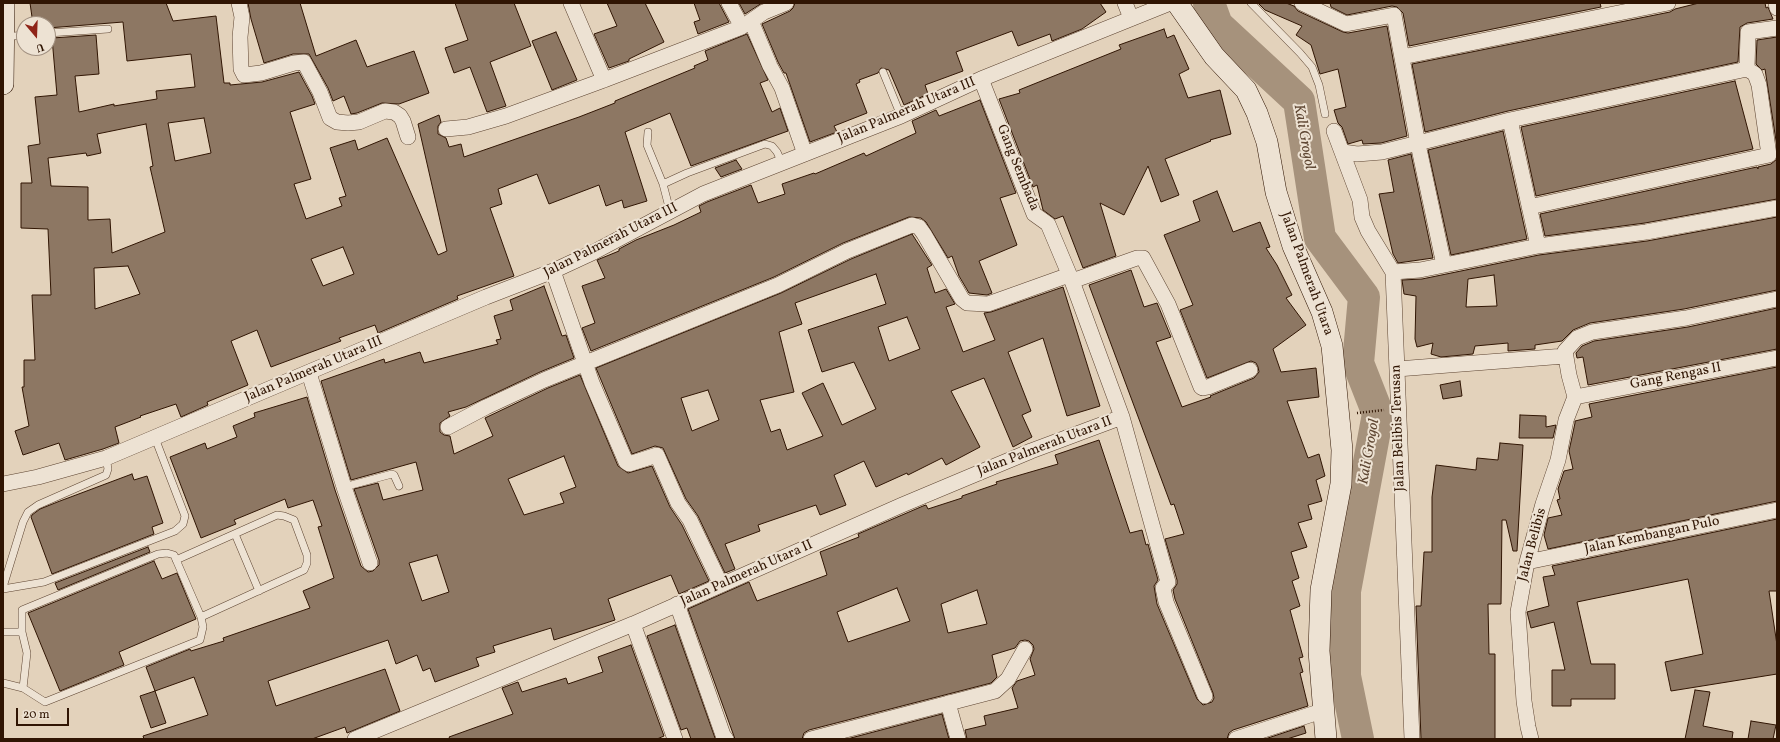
<!DOCTYPE html>
<style>
body{margin:0}
#map{position:relative;width:1780px;height:742px;overflow:hidden;background:#e3d2bb;font-family:Vollkorn,serif}
canvas{display:block}
.frame{position:absolute;inset:0;border:4px solid #301503;pointer-events:none}
.north{position:absolute;left:16px;top:16px;width:40px;height:40px;box-sizing:border-box;background:#ede2d3;border:1px solid #a19080;border-radius:50%;rotate:161deg;font-size:11px;font-weight:700;line-height:16px;text-align:center;color:#301503}
.north::after{content:'';display:block;margin:auto;width:14px;height:18px;background:#8f2418;clip-path:polygon(50% 0,100% 100%,50% 72%,0 100%)}
.scale{position:absolute;left:16px;top:708px;width:53px;height:18px;box-sizing:border-box;border:2px solid #301503;border-top:0;padding-left:5px;font-size:12px;line-height:14px;white-space:nowrap;color:#301503;-webkit-text-stroke:3px #ede2d3;paint-order:stroke}
</style>
<div id="map">
<canvas width="1780" height="742"></canvas>
<div class="frame"></div>
<div class="north">U</div>
<div class="scale">20 m</div>
</div>
<script>
const ctx = document.querySelector('canvas').getContext('2d');
ctx.lineJoin = 'round';
const shape = rows => new Path2D(rows.map(r => 'M' + r).join(''));
function trace(path, color, width, dash) { ctx.strokeStyle = color; ctx.lineWidth = width; ctx.lineCap = dash ? 'butt' : 'round'; ctx.setLineDash(dash || []); ctx.stroke(path); }
function paint(path, color) { ctx.fillStyle = color; ctx.fill(path, 'evenodd'); }
function label(font, color, halo, rows, align = 'center') {
  ctx.font = font + ' Vollkorn,serif'; ctx.lineWidth = 4; ctx.setLineDash([]); ctx.textBaseline = 'middle'; ctx.strokeStyle = halo; ctx.fillStyle = color; for (const [text, x, y, turn = 0] of rows) {
    ctx.save(); ctx.translate(x, y); ctx.rotate((+turn || 0) * Math.PI / 180); ctx.textAlign = isNaN(turn) ? turn : align; if (halo) ctx.strokeText(text, 0, 0); ctx.fillText(text, 0, 0); ctx.restore();
  }
}
const river = shape([
 [1209,3,1217,25,1299,101,1320,238,1364,297,1358,363,1378,414,1345,591,1345,676,1358,739]
]);
const building = shape([
 [30,3,166,3,173,21,216,16,224,83,230,83,230,85,262,82,299,72,312,96,315,104,290,112,311,179,294,184,306,219,342,206,339,198,346,196,330,148,355,140,358,150,387,138,438,255,447,251,418,124,439,115,441,122,438,126,438,134,446,138,449,147,461,144,464,157,579,117,615,103,615,101,695,68,694,66,708,60,705,51,747,34,768,80,760,83,772,112,780,108,788,131,691,166,670,113,625,132,647,201,624,208,622,200,606,206,599,185,549,204,537,174,498,189,502,204,490,208,514,276,457,296,458,299,378,333,375,325,339,338,341,341,271,367,257,330,231,341,248,385,207,402,208,405,181,417,176,404,140,416,141,417,115,427,119,443,103,449,65,460,59,443,23,455,15,431,29,426,22,387,24,387,24,360,35,360,32,295,51,295,48,229,21,228,21,183,32,183,28,146,40,144,35,97,57,95,52,38,96,35,99,74,75,76,79,112,114,104,114,106,157,99,156,91,195,87,191,54,127,61,123,22,48,28,48,24,33,24,30,3],
 [204,118,211,153,175,161,168,123,204,118],
 [146,124,153,166,150,167,165,232,112,253,110,219,88,220,88,187,51,186,48,158,86,153,87,156,101,153,97,134,146,124],
 [343,247,354,274,323,286,311,259,343,247],
 [128,266,140,294,95,309,94,268,128,266],
 [248,3,300,3,316,56,356,40,367,67,414,51,429,93,399,104,382,103,357,113,351,114,344,96,333,101,328,88,309,54,293,54,264,63,251,19,248,3],
 [455,3,514,3,531,46,490,62,506,106,487,112,470,67,454,73,445,48,468,40,455,3],
 [607,3,645,3,664,42,629,59,629,61,609,68,594,34,617,26,607,3],
 [694,3,719,3,729,22,698,34,694,22,700,20,694,3],
 [739,3,762,3,745,14,739,3],
 [795,3,1100,3,1106,12,1082,29,1052,41,1050,34,1018,46,1012,31,956,52,963,71,925,85,928,94,904,105,889,70,881,68,878,73,859,80,860,82,856,84,867,113,834,126,837,132,810,142,786,73,784,73,778,62,762,24,790,11,793,8,795,3],
 [1258,3,1286,3,1294,6,1298,11,1343,32,1348,33,1387,26,1407,136,1381,143,1363,144,1362,140,1348,144,1342,127,1338,123,1334,110,1346,107,1338,69,1320,74,1311,45,1296,35,1302,26,1265,10,1258,3],
 [1330,3,1600,3,1601,7,1409,46,1403,13,1397,7,1392,6,1347,15,1331,7,1330,3],
 [1699,3,1765,3,1766,8,1768,7,1773,19,1747,23,1740,27,1738,62,1508,111,1425,132,1412,64,1670,12,1675,9,1699,3],
 [1164,29,1167,38,1174,35,1189,69,1179,74,1188,98,1220,90,1231,134,1210,140,1211,141,1165,159,1179,195,1161,202,1148,166,1124,215,1100,203,1116,256,1083,268,1063,216,1055,219,1043,210,1037,185,1033,187,999,99,1020,93,1019,90,1121,49,1119,45,1164,29],
 [556,32,577,80,552,90,532,41,556,32],
 [1777,37,1777,147,1765,69,1762,70,1756,64,1757,40,1777,37],
 [1735,81,1753,149,1536,196,1521,127,1735,81],
 [980,100,1016,193,1000,198,1017,245,979,261,992,293,987,295,969,293,959,276,952,256,948,258,926,222,921,218,909,217,843,243,774,277,591,351,582,328,595,323,582,286,605,278,597,260,619,251,619,249,636,240,674,225,701,212,699,206,707,202,751,185,758,203,785,194,782,184,814,173,815,174,864,153,866,156,916,133,912,121,936,110,939,116,980,100],
 [1503,131,1527,239,1451,255,1428,150,1503,131],
 [1411,154,1433,258,1398,263,1393,254,1379,194,1394,192,1388,160,1411,154],
 [1777,159,1777,199,1645,223,1545,236,1540,214,1757,167,1758,169,1758,167,1771,164,1777,159],
 [736,160,742,169,721,177,715,168,736,160],
 [1217,191,1233,232,1260,222,1270,247,1266,248,1277,265,1292,295,1286,298,1306,325,1273,349,1281,372,1316,368,1319,397,1287,401,1308,458,1319,454,1325,476,1316,480,1322,501,1308,505,1312,519,1298,523,1307,547,1291,552,1299,578,1292,581,1300,606,1290,610,1303,657,1299,658,1303,672,1300,673,1308,706,1233,730,1229,733,1227,739,967,739,965,730,986,725,984,716,1018,708,1012,688,1017,681,1035,675,1030,659,1034,649,1033,645,1029,641,1025,640,1020,641,1015,648,992,655,997,677,991,683,809,730,804,733,802,739,735,739,688,609,749,582,757,601,827,575,820,552,859,537,858,534,923,506,926,505,928,509,962,498,962,496,997,484,996,482,1058,464,1055,455,1099,440,1130,533,1142,530,1146,545,1148,544,1158,580,1154,586,1157,604,1197,699,1203,705,1212,702,1214,698,1213,693,1175,599,1173,590,1177,584,1177,580,1165,539,1184,534,1174,504,1171,505,1089,285,1131,270,1144,307,1157,303,1171,337,1156,342,1182,407,1211,397,1210,396,1254,378,1259,372,1258,367,1256,363,1251,361,1207,378,1180,310,1193,305,1164,235,1200,221,1193,201,1217,191],
 [897,588,910,621,848,642,837,612,897,588],
 [977,590,987,624,948,633,941,604,977,590],
 [1777,217,1777,290,1684,309,1590,323,1573,330,1562,341,1535,345,1535,349,1508,351,1508,343,1475,346,1473,354,1441,357,1431,354,1433,343,1417,347,1415,339,1416,296,1404,294,1402,280,1422,279,1539,255,1647,241,1777,217],
 [1494,275,1497,306,1466,307,1468,279,1494,275],
 [912,234,932,265,927,268,935,293,946,289,955,304,946,307,963,352,995,340,984,313,991,312,1063,287,1100,406,1067,416,1043,338,1008,352,1031,411,1022,415,1032,437,1013,447,984,378,951,391,980,447,946,465,942,458,908,475,907,473,876,487,864,461,834,475,846,505,820,515,816,505,758,525,760,531,725,544,735,569,725,573,698,516,686,499,663,448,655,446,632,454,596,368,781,293,851,259,912,234],
 [876,274,886,304,808,330,822,372,854,362,876,409,842,425,823,383,802,393,823,436,787,450,780,429,771,432,760,400,794,392,779,332,802,324,795,303,876,274],
 [907,317,920,349,889,361,878,327,907,317],
 [708,390,719,420,692,431,681,398,708,390],
 [544,286,562,336,566,335,574,358,540,372,466,407,448,412,450,416,440,423,440,432,444,435,450,436,454,454,493,436,485,418,548,388,580,375,618,466,628,473,652,466,670,507,682,525,709,581,679,594,671,575,608,599,615,620,554,640,551,628,493,646,495,652,476,658,479,666,435,682,430,668,423,671,417,655,396,664,388,640,268,681,276,706,385,669,400,711,347,733,345,727,312,739,144,739,143,736,208,715,194,677,155,691,146,667,190,649,191,651,224,641,223,638,310,608,303,591,334,578,318,527,322,526,313,500,288,508,285,499,234,520,236,524,201,538,170,457,205,443,207,449,237,437,233,426,255,417,254,413,307,397,335,490,361,566,368,572,373,571,379,565,379,560,354,489,378,483,383,500,423,490,416,462,351,480,321,381,384,359,385,363,420,352,424,363,498,344,496,340,501,339,494,316,513,310,510,300,544,286],
 [564,456,576,487,560,493,564,503,524,515,508,479,564,456],
 [437,555,449,592,422,601,409,563,437,555],
 [1777,308,1777,349,1588,385,1583,357,1577,358,1576,353,1582,346,1594,341,1688,327,1777,308],
 [1777,367,1777,501,1548,549,1544,535,1548,518,1562,515,1557,500,1560,499,1558,489,1564,471,1573,469,1569,451,1575,423,1575,421,1592,417,1589,404,1777,367],
 [1460,381,1462,396,1443,399,1440,385,1460,381],
 [1520,415,1546,416,1546,427,1556,425,1553,438,1519,438,1520,415],
 [1500,443,1523,445,1517,551,1513,551,1506,520,1502,520,1501,604,1488,604,1489,654,1495,654,1495,739,1421,739,1416,606,1421,606,1424,552,1432,552,1432,497,1436,465,1476,470,1477,458,1498,460,1500,443],
 [132,474,134,480,147,476,163,523,152,527,154,534,52,574,31,517,32,515,40,509,60,501,132,474],
 [1777,519,1777,591,1769,591,1777,645,1777,674,1671,691,1665,662,1703,654,1688,579,1577,602,1591,664,1615,664,1615,699,1571,699,1571,706,1552,706,1552,670,1565,670,1554,622,1531,628,1527,612,1549,606,1543,577,1555,575,1552,566,1777,519],
 [148,547,150,552,58,590,55,583,148,547],
 [154,561,162,579,177,573,196,619,119,652,124,665,60,691,28,613,154,561],
 [675,625,715,738,715,739,691,739,687,728,681,730,647,636,675,625],
 [631,645,664,736,657,739,450,739,449,737,513,714,502,688,518,682,522,692,566,678,568,684,603,672,598,657,631,645],
 [1695,690,1710,692,1703,726,1733,732,1732,739,1685,739,1695,690],
 [155,691,166,723,151,728,140,696,155,691],
 [942,714,949,739,847,739,942,714],
 [1751,721,1776,725,1773,739,1748,739,1751,721],
 [1304,726,1306,733,1287,739,1265,739,1304,726]
]);
const path = shape([
 [1357,413,1384,410]
]);
const lane = shape([
 [1251,3,1300,53,1312,67,1319,85,1325,114],
 [48,33,108,29],
 [5,37,24,35],
 [883,72,901,116],
 [648,132,647,145,663,184],
 [670,211,663,184,687,173,765,144,772,146,777,152,782,163],
 [344,487,392,474,394,475,399,486],
 [235,534,259,591],
 [176,560,277,515,284,516,294,520,307,555,307,563,304,570,201,617],
 [3,587,23,522,28,512,38,505,106,475,108,469,106,458],
 [3,589,44,582,175,531,183,524,185,516,155,438],
 [3,632,22,632,22,610,158,554,167,553,174,555,201,617,203,627,200,640,45,702,23,688,3,683],
 [22,632,27,653,23,688]
]);
const street = shape([
 [239,3,242,17,240,37,241,69,244,75,261,73,294,63,304,62,320,92,330,118,337,122,348,123,359,122,385,111,394,112,400,116,403,121,408,137],
 [571,3,604,80],
 [786,3,764,12,751,21,770,66,782,88,805,154],
 [1125,3,1131,18],
 [1302,3,1346,24,1394,15,1418,144,1444,265],
 [1776,3,1777,8],
 [1402,57,1668,3],
 [1747,69,1748,32,1777,28],
 [981,79,1034,214,1048,224,1072,281,1122,417,1168,582,1163,588,1166,602,1205,696],
 [1510,120,1538,246],
 [446,129,468,127,506,116,604,80,742,27,729,3],
 [1334,131,1360,200,1362,217,1368,231,1393,272,1412,739],
 [1343,152,1357,154,1382,152,1510,120,1747,69,1755,74,1759,85,1769,155,1529,207],
 [553,271,592,383,626,462,629,464,657,455,678,503,690,520,721,585],
 [1393,272,1420,270,1538,246,1646,232,1777,208],
 [1072,281,1137,258,1143,258,1168,304,1201,387,1203,388,1208,387,1250,370],
 [1397,369,1565,356],
 [309,373,344,487,370,563],
 [1575,397,1777,358],
 [448,427,486,407,544,380,778,285,847,251,912,225,919,227,924,234,962,299,967,303,988,304,1069,275],
 [3,484,38,477,106,458,486,297,553,271,594,252,703,194,901,116,981,79,1170,3],
 [1527,562,1777,510],
 [677,604,723,735,726,739],
 [633,624,675,739],
 [948,703,958,739],
 [355,739,633,624,902,505,1031,451,1122,417],
 [811,739,995,691,1008,679,1025,649],
 [1236,739,1325,710],
 [1531,739,1528,727,1524,701,1518,612,1527,562,1543,504,1558,460,1566,420,1575,397,1569,375,1565,351,1577,338,1592,332,1686,318,1777,299]
]);
const secondary = shape([
 [1177,3,1214,56,1246,90,1257,113,1267,142,1276,192,1293,246,1322,312,1332,346,1342,450,1341,484,1321,590,1319,651,1326,739],
 [3,84,4,3]
]);
const streetNames = [
 ["Jalan Palmerah Utara III",907,111,-23],
 ["Gang Sembada",1017,168,68],
 ["Jalan Palmerah Utara III",611,241,-27],
 ["Jalan Palmerah Utara",1306,274,70],
 ["Jalan Palmerah Utara III",314,370,-23],
 ["Gang Rengas II",1676,377,-11],
 ["Jalan Belibis Terusan",1399,428,-92],
 ["Jalan Palmerah Utara II",1045,447,-21],
 ["Jalan Kembangan Pulo",1652,536,-12],
 ["Jalan Belibis",1533,545,-75],
 ["Jalan Palmerah Utara II",747,574,-24]
];
const waterNames = [
 ["Kali Grogol",1303,137,80],
 ["Kali Grogol",1370,452,-80]
];
trace(river, '#a6927c', 32);
paint(building, '#8d7763');
trace(building, '#301503', 1);
trace(lane, '#5d4431', 8);
trace(street, '#5d4431', 16);
trace(secondary, '#301503', 22);
trace(path, '#301503', 2.5, [1, 2]);
trace(lane, '#ede2d3', 7);
trace(street, '#ede2d3', 15);
trace(secondary, '#ede2d3', 21);
label('14px', '#301503', '#ede2d3', streetNames);
label('italic 15px', '#5f4733', '#ede2d3', waterNames);
</script>
